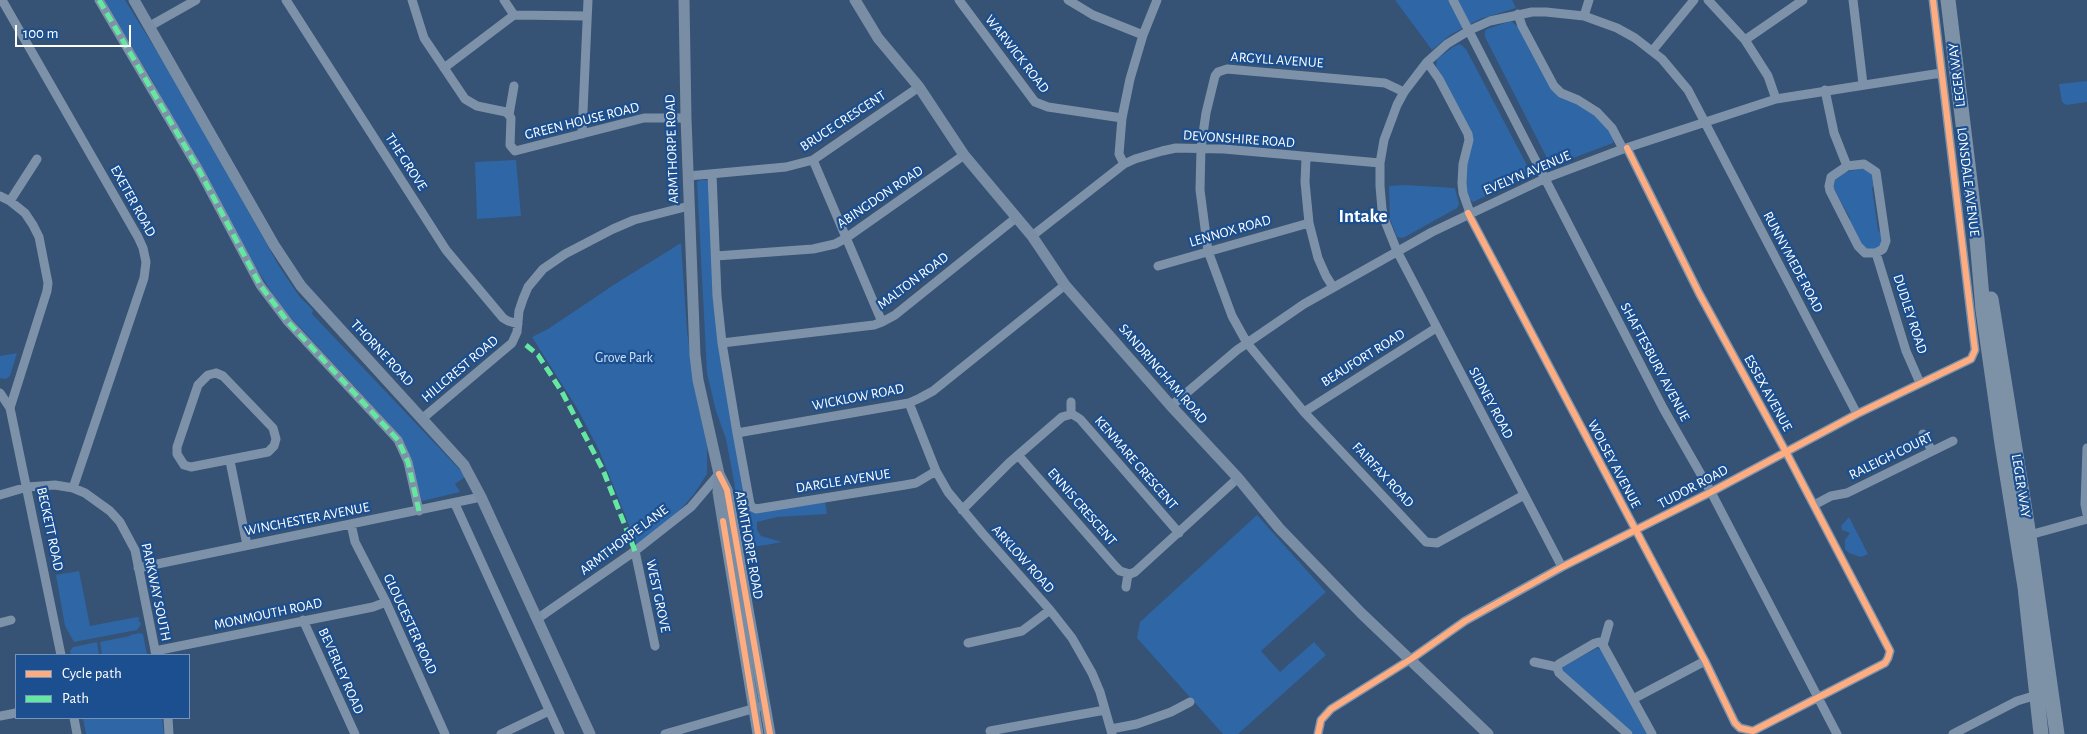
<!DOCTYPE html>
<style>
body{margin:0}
#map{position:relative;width:2087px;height:734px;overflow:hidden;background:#365274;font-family:"Alegreya Sans",sans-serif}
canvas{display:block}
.legend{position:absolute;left:15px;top:654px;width:175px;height:65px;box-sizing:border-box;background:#1b4f8f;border:1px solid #7695bc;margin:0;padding:6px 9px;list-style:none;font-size:15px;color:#fff}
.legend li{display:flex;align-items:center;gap:10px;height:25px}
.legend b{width:25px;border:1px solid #7695bc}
.scale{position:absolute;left:15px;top:25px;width:116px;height:22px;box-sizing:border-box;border:2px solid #fff;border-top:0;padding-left:6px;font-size:15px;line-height:18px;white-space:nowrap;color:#fff;-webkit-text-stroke:4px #1b4f8f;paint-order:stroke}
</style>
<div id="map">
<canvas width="2087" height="734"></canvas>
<ul class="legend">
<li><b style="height:6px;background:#ffac80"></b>Cycle path</li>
<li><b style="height:6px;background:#66e7a1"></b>Path</li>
</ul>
<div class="scale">100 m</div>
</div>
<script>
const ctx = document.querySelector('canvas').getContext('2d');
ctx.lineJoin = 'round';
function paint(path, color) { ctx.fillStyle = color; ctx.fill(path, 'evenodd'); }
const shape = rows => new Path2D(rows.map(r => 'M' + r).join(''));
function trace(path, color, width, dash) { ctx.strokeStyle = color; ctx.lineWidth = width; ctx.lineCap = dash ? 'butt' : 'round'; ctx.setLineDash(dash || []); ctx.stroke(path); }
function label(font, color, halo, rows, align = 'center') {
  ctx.font = font + ' "Alegreya Sans",sans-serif'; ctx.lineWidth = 4.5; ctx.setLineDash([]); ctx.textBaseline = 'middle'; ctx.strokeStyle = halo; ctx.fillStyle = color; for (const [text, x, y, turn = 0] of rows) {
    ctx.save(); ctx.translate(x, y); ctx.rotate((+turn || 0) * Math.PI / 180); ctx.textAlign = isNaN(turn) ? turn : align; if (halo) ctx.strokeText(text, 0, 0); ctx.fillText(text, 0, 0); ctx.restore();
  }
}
const green = shape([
 [103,0,125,0,176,82,279,266,299,296,313,310,312,314,463,473,465,477,455,484,460,492,422,501,411,463,401,438,394,429,281,307,242,246,152,80],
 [1395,0,1512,0,1516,8,1480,19,1450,35,1432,50],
 [1511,21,1518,27,1551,88,1598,117,1614,137,1613,143,1557,164,1549,162,1485,37,1485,31,1487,29],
 [1460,44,1466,49,1530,171,1528,176,1473,202,1467,197,1464,177,1471,144,1436,67,1437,59,1453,47],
 [2087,81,2087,102,2066,105,2062,102,2059,84],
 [516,160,521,216,477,219,475,162],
 [1864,168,1872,172,1875,184,1872,188,1878,230,1882,234,1882,243,1878,248,1870,251,1862,247,1850,222,1850,218,1833,188,1835,180,1846,172],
 [700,180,707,180,709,185,738,456,745,500,749,511,757,512,825,502,827,514,777,517,757,522,757,530,761,536,782,542,766,545,750,547,742,543,734,481,726,439,716,411,707,373,697,182],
 [1405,185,1455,188,1459,204,1457,208,1403,238,1397,237,1390,219,1389,186],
 [681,243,687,331,695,390,707,446,707,474,694,494,673,518,637,545,599,450,577,408,532,337,548,329,615,284],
 [17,353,10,376,6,379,0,378,0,356],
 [1257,515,1326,592,1261,651,1280,672,1314,642,1326,655,1238,734,1223,734,1137,638,1140,622],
 [1849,517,1868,554,1861,557,1849,553,1845,549,1845,540,1850,533,1842,530,1841,526],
 [79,571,90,626,137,617,140,618,138,620,141,623,140,626,137,630,74,642,65,626,56,575],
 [140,633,143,634,147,655,102,655,100,642,130,636,130,638,130,635],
 [97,642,99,655,71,655,70,651,73,647],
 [1597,648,1601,650,1647,734,1633,734,1562,671,1561,668,1564,666],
 [83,718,162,718,164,734,86,734]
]);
const street = shape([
 [2,0,138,237,143,248,146,262,144,278,73,488],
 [99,0,199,170,260,285,288,322,398,440,408,462,419,511],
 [286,0,446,250,503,318,508,321,518,324],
 [412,0,424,38,465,99,477,106,506,112,509,115,511,118,510,145,515,151,644,118,686,118],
 [504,0,514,15],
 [959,0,1035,102,1048,107,1122,118],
 [1068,0,1093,15,1143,35],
 [1453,0,1663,408,1711,492,1837,734],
 [1708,0,1745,40,1768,76,1776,99],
 [1853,0,1863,84],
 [1518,14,1522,26,1554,86,1561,93,1578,100,1597,112,1612,128,1623,149],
 [1584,16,1589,0],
 [150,26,196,0],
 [1745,40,1803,0],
 [1653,50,1694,0],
 [1427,62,1439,79,1468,134,1469,140,1463,164,1462,183,1463,193,1470,213],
 [444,68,514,15,586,16],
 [1825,90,1834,133,1847,166,1864,164,1876,172,1886,241,1883,249,1876,253,1865,253,1858,246,1830,191,1829,186,1831,177,1847,166],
 [1404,92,1385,83,1227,69,1218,72,1215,76,1206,113,1201,148,1200,190,1208,251,1232,316,1247,343,1304,412,1426,542,1437,543,1524,495],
 [509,115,514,86],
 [582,134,588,0],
 [1306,158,1305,182,1309,223,1318,258,1326,276,1333,287],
 [813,160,882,322],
 [1124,164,1119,154,1122,118,1130,79,1143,35,1157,0],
 [712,174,717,296,722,343,737,433,750,504,752,507,756,509,905,485,916,483,936,471],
 [688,176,786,167,813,160,919,87],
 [0,196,10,201,25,213,33,225,39,237,48,283,47,291,10,408],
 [10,201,37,159],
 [1468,213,1705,661,1735,723,1740,728,1753,731,1885,663,1888,658,1890,651,1786,452,1699,293,1627,148],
 [1032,236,1124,164,1135,159,1162,151,1176,148,1224,149,1380,163],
 [1876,253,1906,351,1920,383],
 [716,256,813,249,835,244,846,238,964,155],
 [1158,266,1309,223],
 [722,343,874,325,882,322,895,315,1017,217],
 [216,373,223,376,273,428,276,439,274,446,268,452,191,467,184,465,177,454,177,447,198,385,208,375,216,373],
 [0,393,10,408,61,655],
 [909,403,936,471,948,492,983,534,1050,610,1072,638,1092,673,1100,692,1112,734],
 [1171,406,1237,350,1304,304,1432,232,1546,178,1623,149,1776,99,1941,73],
 [1304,412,1436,328],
 [1071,414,1071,402],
 [423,418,512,343,517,332,519,311,523,299,528,287,543,269,565,254,613,229,634,220,689,206],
 [737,433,909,403,920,398,933,391,1065,285],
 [1923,434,1932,451],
 [2087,448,2085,504,2087,514],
 [1018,455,1115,566,1120,571,1130,574,1135,572,1238,478],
 [230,461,247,545],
 [0,495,27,487,55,485,73,488,85,493,110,511,120,522,135,550,156,655],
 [455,504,560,734],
 [1814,505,1831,496,1847,493,1953,441],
 [962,510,1009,463,1062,417,1072,414,1080,419,1179,533],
 [351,524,355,542,386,602,445,734],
 [2026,536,2087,519],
 [635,551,655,646],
 [1562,567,1397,251,1385,221,1382,209,1380,186,1380,163,1384,140,1397,105,1404,92,1427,62,1447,44,1470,30,1490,21,1532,12,1546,12,1584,16,1617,28,1635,38,1662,59,1688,90,1857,414],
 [138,568,481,497],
 [1126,587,1128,574],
 [537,619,635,551,691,507,719,474],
 [303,620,355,734],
 [0,623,11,620],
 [968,643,1022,631,1050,610],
 [1603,645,1609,624],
 [155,651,373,607,386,602],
 [1534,662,1557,667],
 [1633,699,1705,661],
 [0,716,16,713],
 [74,718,77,734],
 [168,718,169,734],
 [1111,729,1137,724,1171,712,1190,702],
 [990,731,1105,710],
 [501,734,549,711],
 [665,734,759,707],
 [1318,734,1321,720,1331,709,1411,659,1465,621,1562,567,1711,492,1857,414,1971,359,1975,350,1933,0],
 [1628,734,1559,673,1557,667,1559,664,1595,643,1599,642,1603,645,1652,734],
 [1953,734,2017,701,2040,694]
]);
const secondary = shape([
 [134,0,274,245,301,286,464,465,481,497,590,734],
 [684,0,686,118,695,355,698,380,719,474,727,490,770,734],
 [855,0,878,38,919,87,964,155,1032,236,1065,285,1171,406,1238,478,1279,528,1361,613,1488,734],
 [719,475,718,492,758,734]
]);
const highway = shape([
 [1948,0,1977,239,1983,310,2002,444,2025,587,2041,734],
 [1991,299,2029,536,2057,734]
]);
const quiet = shape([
 [99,0,199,170,260,285,288,322,398,440,408,462,419,511],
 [526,345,538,355,562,392,603,470,635,551]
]);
const cycleway = shape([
 [1468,213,1705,661,1735,723,1740,728,1753,731,1885,663,1888,658,1890,651,1786,452,1699,293,1627,148],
 [719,474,727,490,770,734],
 [723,521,758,734],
 [1318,734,1321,720,1331,709,1411,659,1465,621,1562,567,1711,492,1857,414,1971,359,1975,350,1933,0]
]);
const streetNames = [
 ["WARWICK ROAD",1017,54,52],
 ["ARGYLL AVENUE",1277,60,4],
 ["LEGER WAY",1957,75,-97],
 ["GREEN HOUSE ROAD",582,121,-14],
 ["BRUCE CRESCENT",843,121,-33],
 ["DEVONSHIRE ROAD",1239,139,4],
 ["ARMTHORPE ROAD",672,149,-92],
 ["THE GROVE",406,162,57],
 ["EVELYN AVENUE",1527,173,-23],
 ["LONSDALE AVENUE",1968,182,83],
 ["ABINGDON ROAD",880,197,-34],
 ["EXETER ROAD",133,201,61],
 ["LENNOX ROAD",1230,231,-16],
 ["RUNNYMEDE ROAD",1793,262,62],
 ["MALTON ROAD",913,281,-37],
 ["DUDLEY ROAD",1910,314,72],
 ["THORNE ROAD",382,353,47],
 ["BEAUFORT ROAD",1363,358,-32],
 ["SHAFTESBURY AVENUE",1655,362,62],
 ["HILLCREST ROAD",460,369,-40],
 ["SANDRINGHAM ROAD",1163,374,49],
 ["ESSEX AVENUE",1768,393,61],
 ["WICKLOW ROAD",858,397,-11],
 ["SIDNEY ROAD",1491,403,62],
 ["RALEIGH COURT",1891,456,-26],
 ["KENMARE CRESCENT",1136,463,49],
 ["WOLSEY AVENUE",1614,464,62],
 ["FAIRFAX ROAD",1383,475,47],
 ["DARGLE AVENUE",843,481,-9],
 ["LEGER WAY",2021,486,81],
 ["TUDOR ROAD",1693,487,-28],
 ["ENNIS CRESCENT",1082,507,49],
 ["WINCHESTER AVENUE",307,519,-11],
 ["BECKETT ROAD",50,529,78],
 ["ARMTHORPE LANE",624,540,-37],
 ["ARMTHORPE ROAD",749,545,80],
 ["ARKLOW ROAD",1023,559,48],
 ["PARKWAY SOUTH",156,592,78],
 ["WEST GROVE",658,596,78],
 ["MONMOUTH ROAD",268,614,-12],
 ["GLOUCESTER ROAD",410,624,65],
 ["BEVERLEY ROAD",341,671,66]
];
const parkNames = [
 ["Grove Park",624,358]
];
const districtNames = [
 ["Intake",1363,216]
];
paint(green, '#2f66a5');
trace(street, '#7d92a8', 9);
trace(secondary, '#798da4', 11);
trace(highway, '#7e92a7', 15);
trace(quiet, '#66e7a1', 5, [10, 5]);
trace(cycleway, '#ffac80', 6);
label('14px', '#fff', '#1b4f8f', streetNames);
label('14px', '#cfe3fa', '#1b4f8f', parkNames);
label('bold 19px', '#fff', '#1b4f8f', districtNames);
</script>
